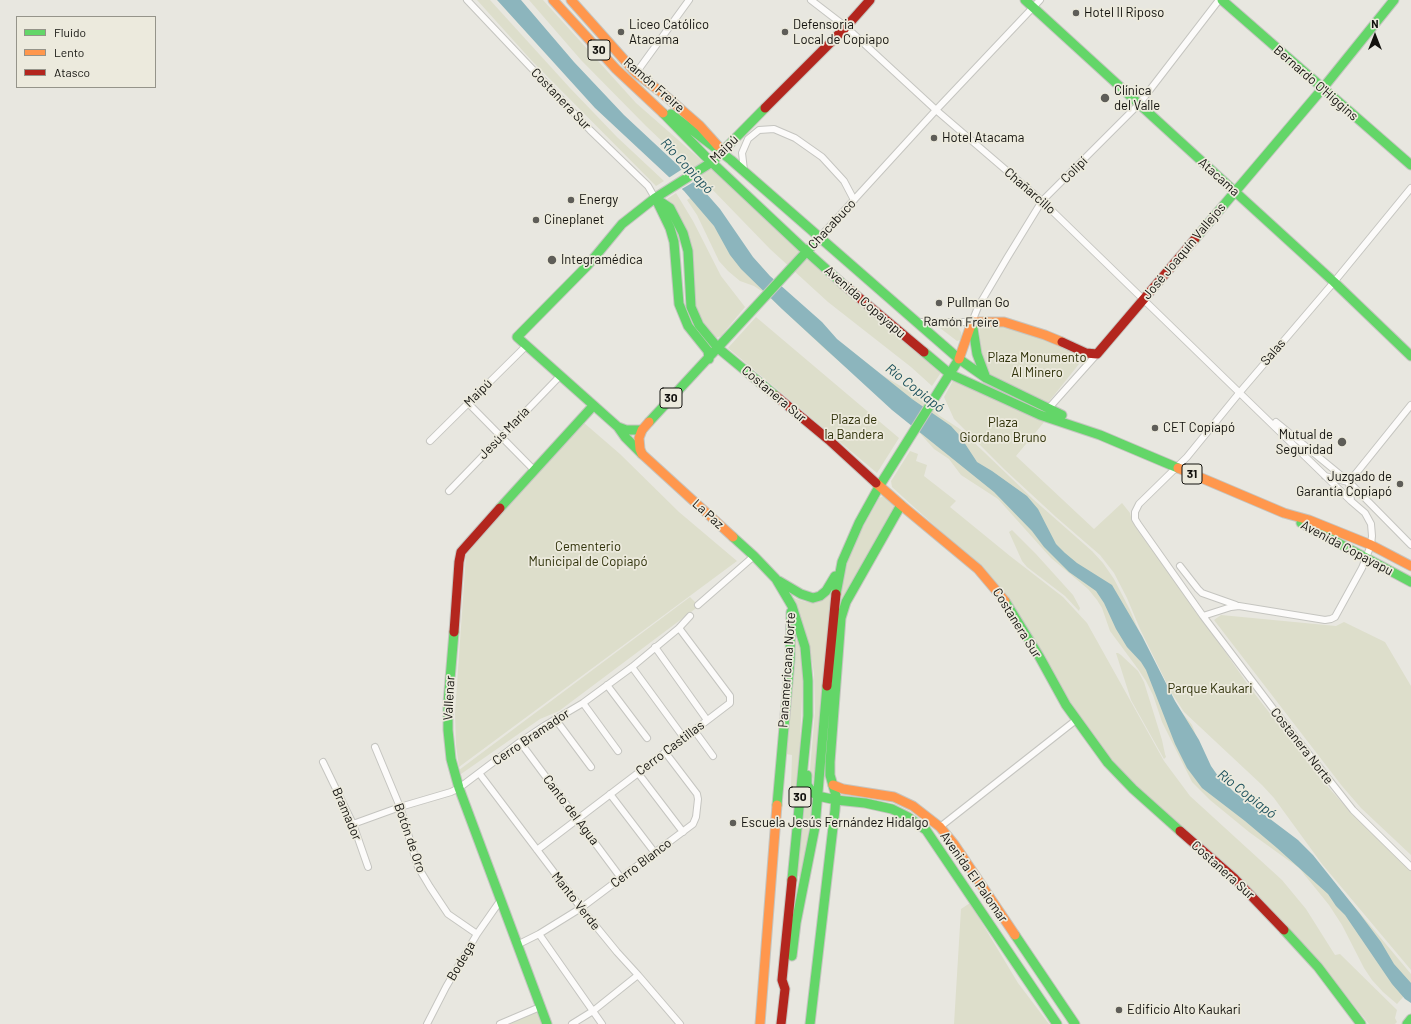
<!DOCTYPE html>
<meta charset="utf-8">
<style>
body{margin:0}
#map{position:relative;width:1411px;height:1024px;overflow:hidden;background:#e8e7e0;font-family:Barlow,sans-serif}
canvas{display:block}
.legend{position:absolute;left:16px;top:16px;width:140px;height:72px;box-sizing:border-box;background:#eceadd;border:1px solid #95948a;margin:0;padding:5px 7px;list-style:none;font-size:12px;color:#13120e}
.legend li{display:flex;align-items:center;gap:8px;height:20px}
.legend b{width:20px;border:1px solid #95948a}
.north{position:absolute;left:1355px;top:16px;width:40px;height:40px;-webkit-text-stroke:3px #eceadd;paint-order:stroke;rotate:0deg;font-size:11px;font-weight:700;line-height:16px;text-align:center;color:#13120e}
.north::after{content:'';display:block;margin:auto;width:14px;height:18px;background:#13120e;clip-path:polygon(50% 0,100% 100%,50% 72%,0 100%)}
</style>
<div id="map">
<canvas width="1411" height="1024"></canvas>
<ul class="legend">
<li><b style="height:5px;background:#63d668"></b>Fluido</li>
<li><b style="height:5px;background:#ff974d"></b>Lento</li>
<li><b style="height:5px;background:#b3261e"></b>Atasco</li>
</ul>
<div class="north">N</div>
</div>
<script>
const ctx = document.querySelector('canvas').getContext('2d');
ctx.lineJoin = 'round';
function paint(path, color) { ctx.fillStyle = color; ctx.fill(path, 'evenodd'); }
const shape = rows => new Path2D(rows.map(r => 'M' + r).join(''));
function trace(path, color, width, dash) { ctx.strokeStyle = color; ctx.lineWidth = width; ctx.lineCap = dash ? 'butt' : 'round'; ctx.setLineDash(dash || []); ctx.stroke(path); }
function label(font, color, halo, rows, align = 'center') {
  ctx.font = font + ' Barlow,sans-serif'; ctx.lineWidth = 3.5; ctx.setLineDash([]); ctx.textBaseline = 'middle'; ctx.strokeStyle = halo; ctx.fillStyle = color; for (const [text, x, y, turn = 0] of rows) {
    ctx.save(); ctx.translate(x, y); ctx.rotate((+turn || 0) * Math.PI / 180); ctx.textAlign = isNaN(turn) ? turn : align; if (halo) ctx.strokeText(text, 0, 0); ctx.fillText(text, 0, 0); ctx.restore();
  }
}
const green = shape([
 [477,0,490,0,570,88,617,137,664,181,656,186,532,61],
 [529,0,543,0,636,103,942,371,932,386,911,367,828,302,770,249,709,186,646,126,581,60],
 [702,190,749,264,825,330,882,375,914,394,940,416,960,429,1034,500,1092,551,1103,563,1114,579,1130,610,1142,638,1177,706,1192,725,1208,766,1233,793,1322,868,1411,974,1411,988,1397,1004,1383,992,1372,980,1364,968,1342,925,1329,905,1299,868,1249,832,1210,800,1192,782,1162,722,1153,695,1146,681,1138,669,1110,631,1102,608,1097,600,1088,589,1051,558,998,499,961,475,949,459,934,449,909,421,826,350,766,294,754,286,740,281,728,271,719,261,697,215,687,200],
 [676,193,693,221,721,276,745,307,721,336,716,338,704,323,696,307,680,217,667,199],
 [756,317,899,438,877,473,728,348],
 [996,325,1021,329,1087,354,1047,404,989,374,982,362,979,326],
 [954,326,958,328,961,332,962,337,960,340,957,341,940,328],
 [954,379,1045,421,1016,456,1094,529,1122,503,1130,513,1132,521,1141,535,1189,600,1251,689,1320,778,1354,816,1411,871,1411,970,1322,864,1274,798,1262,785,1184,712,1171,692,1140,629,1127,598,1114,573,1100,555,1056,517,1004,469,954,419,944,397],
 [583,422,620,454,679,512,737,561,459,767,456,745,455,713,466,555,526,484],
 [910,451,918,454,916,461,927,465,924,476,956,501,950,507,1010,556,1063,597,1087,623,1164,761,1190,796,1282,880,1306,909,1335,955,1340,954,1397,1010,1395,1018,1397,1022,1395,1024,1369,1024,1329,975,1109,762,1088,736,991,577,892,487,891,481,893,478],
 [884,496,889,497,894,505,894,509,840,616,840,591,851,549,879,498],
 [1012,530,1036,554,1073,595,1080,608,1079,611,1065,596,1027,567,1022,561,1009,532],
 [832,590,814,779,812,777,810,770,815,712,814,673,809,645,788,593,796,599,806,602],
 [690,597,699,606,559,711,540,719,461,774,459,770],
 [1221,615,1336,626,1344,622,1385,642,1411,686,1411,855,1361,808,1342,786,1214,620],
 [794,640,798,640,799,643,803,673,800,743,795,793,791,787,792,755,785,754,790,703],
 [1116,653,1118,653,1121,655,1138,671,1144,682,1162,740,1165,754,1166,757,1164,759,1131,700],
 [806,796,813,799,804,865,800,877,797,875],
 [970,903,1018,983,1049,1024,954,1024,961,909],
 [540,1007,547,1024,500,1024]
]);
const water = shape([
 [497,0,521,0,574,62,624,115,698,184,720,209,753,257,770,276,822,322,837,339,912,399,951,426,960,436,977,462,992,471,1027,496,1038,509,1056,544,1065,553,1077,563,1112,585,1142,636,1175,701,1199,740,1211,766,1218,776,1233,791,1298,840,1313,855,1360,914,1381,942,1394,964,1411,983,1411,1003,1405,999,1392,984,1345,915,1336,906,1328,894,1277,848,1245,821,1202,788,1187,768,1175,744,1146,670,1141,662,1127,647,1116,629,1104,603,1096,591,1069,572,1044,547,1032,531,994,492,892,410,782,309,741,269,730,255,714,226,684,191,595,108]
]);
const pier = shape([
 [684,168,697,180,680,190,667,179]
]);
const street = shape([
 [467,0,590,130,648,186,655,198],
 [811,0,846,27,936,110,1042,201,1351,501],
 [636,73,689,0],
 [744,170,742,153,748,139,759,130,774,129,795,138,822,157,844,181,854,200],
 [1411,188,1334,282,1240,392,1187,457,1139,504,1135,512,1135,519,1138,524,1203,616,1281,719,1353,810,1411,867],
 [820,237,936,110,1040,0],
 [918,322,972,322,978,307,1007,258,1042,201,1139,104,1219,0],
 [468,403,534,470],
 [1048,409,1097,354],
 [1276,422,1349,482,1411,545],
 [430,441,526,346],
 [1325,476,1348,482],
 [1349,482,1411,405],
 [449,491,560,376],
 [1180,566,1198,589,1202,593,1236,605],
 [698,605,754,556],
 [1203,616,1231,607,1239,606,1325,620,1331,619,1335,617,1362,568,1371,545,1372,536,1371,524,1365,513,1351,501,1349,482],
 [655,647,707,720],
 [632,667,684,738],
 [607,685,647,738],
 [583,703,618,751],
 [556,720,591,767],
 [694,730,713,756],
 [520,742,621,878],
 [375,747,400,807,418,867,430,887,448,914,477,934],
 [323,762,353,824,368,867],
 [479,773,581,908,617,952,638,975,680,1024],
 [638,773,683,832],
 [610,794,655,853],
 [353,824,400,807,451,792,459,788,520,742,544,726,583,703,632,667,679,628,690,616],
 [940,827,1076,720],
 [537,850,730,703,730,696,679,628],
 [539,934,602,1024],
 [517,945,539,934,581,908,693,824,696,817,698,799,697,794,665,752],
 [427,1024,446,987,477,934,500,901],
 [500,1024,540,1007],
 [572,1024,593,1011,638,975]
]);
const fast = shape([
 [1025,0,1334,282,1411,356],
 [1222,0,1411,165],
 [663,113,705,156,806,251,844,285],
 [671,114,731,160,959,359,986,378,1062,415],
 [655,198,670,208,683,233,688,251,691,307,699,325,718,348,776,396],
 [656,199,670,228,674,242,679,304,688,326,708,351,709,359],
 [1195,239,1323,88,1394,0],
 [972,322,977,354,986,378],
 [924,352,950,374,1040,415,1100,435,1178,468],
 [649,422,820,237],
 [618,427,626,430,642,430],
 [642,454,625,437,618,427,517,337,588,265,622,224,655,198,712,162,765,108],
 [500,508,593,406],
 [1301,523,1411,582],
 [733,537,754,556,776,579,792,606,805,647,808,681,808,716,792,880],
 [779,581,801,594,813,598,820,596,826,591,835,576],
 [836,594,842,562,859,523,880,485,959,359],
 [1005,601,1039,656,1066,705,1108,763,1133,789,1180,831],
 [454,632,448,703,448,730,451,759,459,788,547,1024],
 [807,775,807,785,813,793,818,796,836,800],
 [836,800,865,803,892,809,908,817,926,830,1057,1024],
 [777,805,790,660,791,612],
 [1284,930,1318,967,1361,1024],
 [1015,935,1075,1024],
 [792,956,796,923,815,827,827,686],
 [810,1024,835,810,836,796,830,775,830,762,841,618,846,602,901,505],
 [1407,1024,1411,1019]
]);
const slow = shape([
 [553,0,616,69,663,113],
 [571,0,636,73,661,92,700,126,718,146],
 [959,359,972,322,1004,322,1045,335,1062,342],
 [649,422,642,430,639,438,640,449,642,454,733,537],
 [1178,468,1284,513,1309,520,1371,545,1411,566],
 [876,483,901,505,978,569,1005,601],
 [833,785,843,789,894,797,913,806,940,827,954,844,1015,935],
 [760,1024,777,805]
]);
const jam = shape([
 [765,108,846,27,870,0],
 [844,285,924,352],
 [1062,342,1086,353,1097,354,1195,239],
 [776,396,829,440,876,483],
 [454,632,459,562,461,552,500,508],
 [827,686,836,594],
 [1180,831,1235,879,1284,930],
 [781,1024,785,989,782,980,792,880]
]);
const markers = [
 [1076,13,4,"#5e5d58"],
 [621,32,4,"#5e5d58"],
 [785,32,4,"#5e5d58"],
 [1105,98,5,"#5e5d58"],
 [934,138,4,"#5e5d58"],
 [571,200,4,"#5e5d58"],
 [536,220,4,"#5e5d58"],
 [552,260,5,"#5e5d58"],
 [939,303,4,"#5e5d58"],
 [1155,428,4,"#5e5d58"],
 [1342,442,5,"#5e5d58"],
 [1400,484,4,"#5e5d58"],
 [733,823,4,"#5e5d58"],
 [1119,1010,4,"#5e5d58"]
];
const shields = [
 [599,50,22],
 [671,398,22],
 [1192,474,20],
 [800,797,22]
];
const shieldNames = [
 ["30",599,50],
 ["30",671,398],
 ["31",1192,474],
 ["30",800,797]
];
const poiNames = [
 ["Hotel Il Riposo",1084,13],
 ["Liceo Católico",629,25],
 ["Atacama",629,40],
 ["Defensoria",793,25],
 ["Local de Copiapo",793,40],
 ["Clínica",1114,91],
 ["del Valle",1114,106],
 ["Hotel Atacama",942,138],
 ["Energy",579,200],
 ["Cineplanet",544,220],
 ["Integramédica",561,260],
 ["Pullman Go",947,303],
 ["CET Copiapó",1163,428],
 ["Mutual de",1333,435,"right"],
 ["Seguridad",1333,450,"right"],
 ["Juzgado de",1392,477,"right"],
 ["Garantía Copiapó",1392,492,"right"],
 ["Escuela Jesús Fernández Hidalgo",741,823],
 ["Edificio Alto Kaukari",1127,1010]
];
const streetNames = [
 ["Bernardo O'Higgins",1316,83,41],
 ["Ramón Freire",654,85,41],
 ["Costanera Sur",561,99,46],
 ["Maipú",724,149,-44],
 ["Colipí",1074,170,-45],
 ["Atacama",1219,177,42],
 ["Chañarcillo",1030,191,41],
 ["Chacabuco",832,224,-47],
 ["José Joaquín Vallejos",1184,251,-50],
 ["Avenida Copayapu",865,302,41],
 ["Ramón Freire",961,322,1],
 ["Salas",1273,352,-49],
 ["Maipú",478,393,-45],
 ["Costanera Sur",774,394,40],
 ["Jesús María",504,433,-46],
 ["La Paz",708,514,42],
 ["Avenida Copayapu",1347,548,28],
 ["Costanera Sur",1017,623,58],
 ["Panamericana Norte",787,670,-86],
 ["Vallenar",449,698,-87],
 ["Cerro Bramador",531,737,-34],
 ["Costanera Norte",1302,746,52],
 ["Cerro Castillas",670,748,-37],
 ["Canto del Agua",571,810,53],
 ["Bramador",347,814,67],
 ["Botón de Oro",410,838,71],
 ["Cerro Blanco",641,863,-37],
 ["Costanera Sur",1223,870,42],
 ["Avenida El Palomar",974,877,55],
 ["Manto Verde",576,901,52],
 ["Bodega",461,961,-60]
];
const parkNames = [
 ["Plaza Monumento",1037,358],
 ["Al Minero",1037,373],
 ["Plaza de",854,420],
 ["la Bandera",854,435],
 ["Plaza",1003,423],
 ["Giordano Bruno",1003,438],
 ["Cementerio",588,547],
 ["Municipal de Copiapó",588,562],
 ["Parque Kaukari",1210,689]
];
const waterNames = [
 ["Río Copiapó",687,166,47],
 ["Río Copiapó",915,388,38],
 ["Río Copiapó",1247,794,38]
];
paint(green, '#dddecb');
paint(water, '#8cb5bd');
paint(pier, '#e8e7e0');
trace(street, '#c5c5c0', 8);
trace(fast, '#c5c5c0', 11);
trace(slow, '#c5c5c0', 11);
trace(jam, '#c5c5c0', 11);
trace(street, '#fcfbfa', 6);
trace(fast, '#63d668', 9);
trace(slow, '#ff974d', 9);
trace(jam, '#b3261e', 9);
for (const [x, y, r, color] of markers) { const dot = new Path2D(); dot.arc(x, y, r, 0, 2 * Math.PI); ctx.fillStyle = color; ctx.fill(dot); trace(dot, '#eceadd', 1.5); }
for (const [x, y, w] of shields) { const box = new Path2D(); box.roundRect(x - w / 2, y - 10, w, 20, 3); ctx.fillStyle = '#eceadd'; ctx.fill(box); trace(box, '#13120e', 1); }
label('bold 12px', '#13120e', null, shieldNames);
label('13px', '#13120e', '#eceadd', poiNames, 'left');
label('13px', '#13120e', '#eceadd', streetNames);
label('13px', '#2e3008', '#eceadd', parkNames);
label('italic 14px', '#1d515d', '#eceadd', waterNames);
</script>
